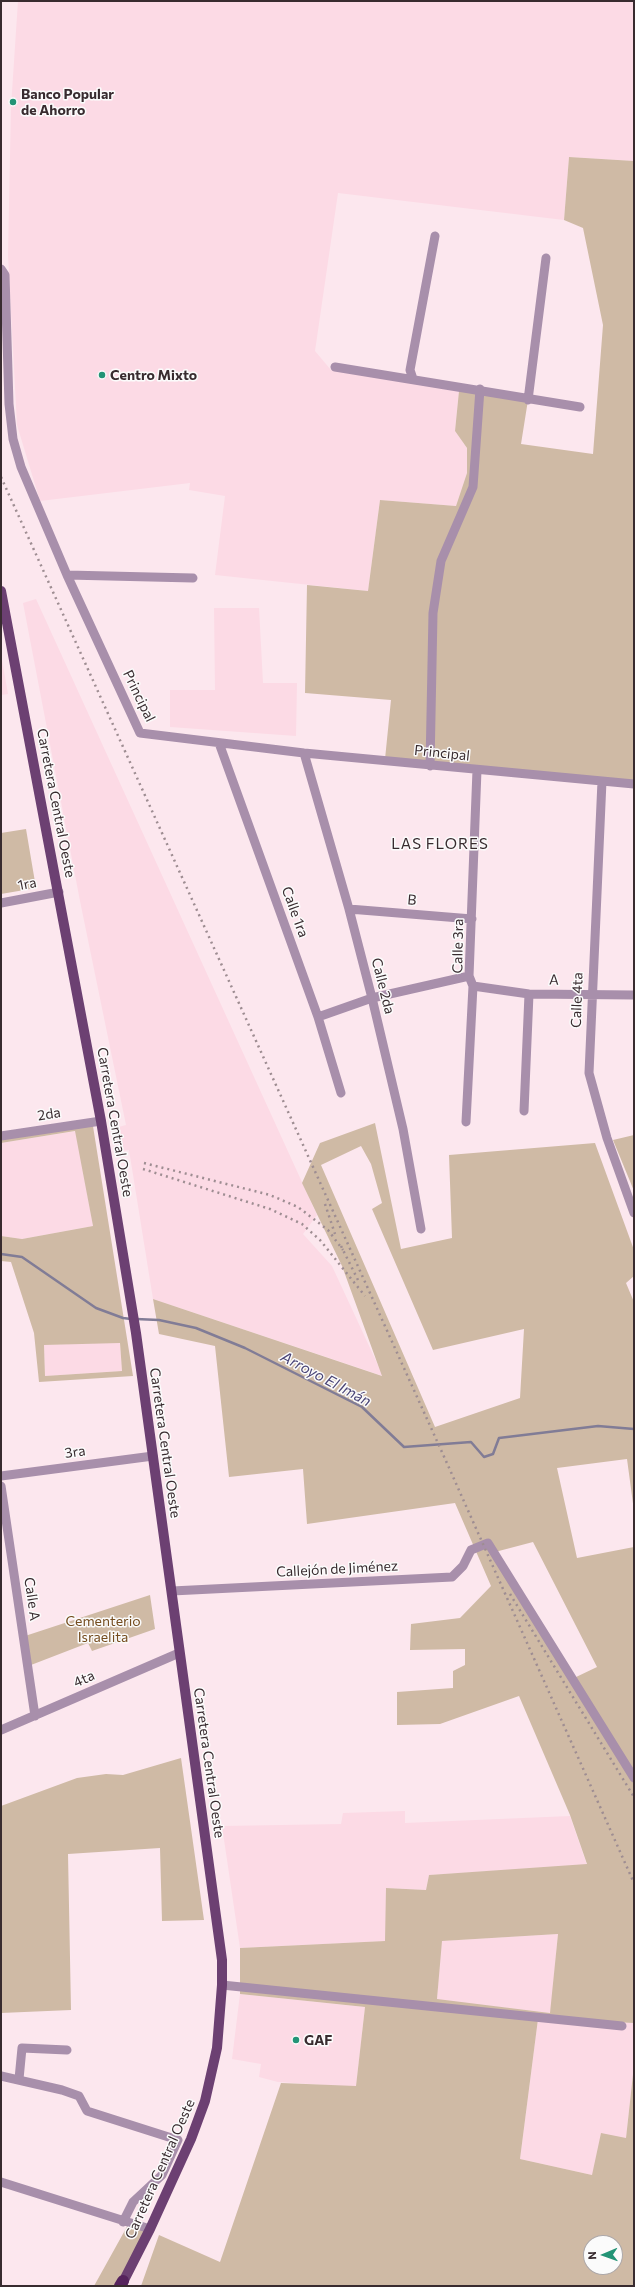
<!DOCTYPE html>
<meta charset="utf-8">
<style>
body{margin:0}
#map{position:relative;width:635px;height:2287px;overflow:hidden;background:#fce7ee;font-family:Commissioner,sans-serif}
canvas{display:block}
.frame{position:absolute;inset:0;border:2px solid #382b2f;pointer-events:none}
.north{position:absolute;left:583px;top:2235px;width:40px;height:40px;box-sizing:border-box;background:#fbfbfb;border:1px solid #ada8a9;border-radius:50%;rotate:268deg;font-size:11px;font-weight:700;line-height:16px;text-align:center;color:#382b2f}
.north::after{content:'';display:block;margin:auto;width:14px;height:18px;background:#239476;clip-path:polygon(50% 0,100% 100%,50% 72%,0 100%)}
</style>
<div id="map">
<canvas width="635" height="2287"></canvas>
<div class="frame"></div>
<div class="north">N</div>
</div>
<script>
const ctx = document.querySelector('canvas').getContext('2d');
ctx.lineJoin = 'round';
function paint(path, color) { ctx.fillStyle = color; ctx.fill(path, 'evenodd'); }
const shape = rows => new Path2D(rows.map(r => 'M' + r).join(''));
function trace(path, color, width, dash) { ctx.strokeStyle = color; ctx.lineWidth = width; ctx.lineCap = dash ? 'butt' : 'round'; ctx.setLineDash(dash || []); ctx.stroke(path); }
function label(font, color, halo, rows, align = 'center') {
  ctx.font = font + ' Commissioner,sans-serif'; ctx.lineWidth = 3; ctx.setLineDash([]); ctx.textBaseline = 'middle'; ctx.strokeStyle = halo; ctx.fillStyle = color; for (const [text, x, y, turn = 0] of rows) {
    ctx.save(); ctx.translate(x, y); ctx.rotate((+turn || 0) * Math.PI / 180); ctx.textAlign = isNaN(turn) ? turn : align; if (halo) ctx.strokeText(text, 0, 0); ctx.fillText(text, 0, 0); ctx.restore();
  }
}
const built = shape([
 [18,1,634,1,634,161,569,157,564,220,338,193,315,351,331,370,459,391,455,431,467,448,467,473,456,506,380,500,368,591,215,575,225,496,189,490,190,483,40,501,17,425,8,255,11,107],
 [36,599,317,1215,303,1234,332,1266,383,1376,153,1299,129,1150,120,1151,115,1128,126,1125,80,901,23,603],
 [214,608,259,608,263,683,297,683,296,736,170,727,170,690,215,690],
 [1,654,8,694,1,695],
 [76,1131,93,1226,22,1239,1,1236,1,1143],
 [120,1342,122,1371,45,1376,44,1345],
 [405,1811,405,1823,570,1816,587,1865,429,1875,426,1890,386,1888,386,1941,240,1948,222,1826,341,1824,343,1813],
 [558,1934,551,2013,437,2000,441,1941],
 [240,1994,365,2007,356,2087,278,2082,259,2077,261,2064,232,2059],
 [538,2019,634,2023,634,2065,626,2138,592,2175,520,2159]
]);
const green = shape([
 [569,157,634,161,634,782,385,759,391,700,305,693,307,585,368,591,380,500,456,506,467,473,467,448,455,431,459,391,528,400,521,444,593,454,603,325,583,228,564,220],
 [26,829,36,888,1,894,1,833],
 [92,1120,133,1376,39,1382,34,1333,11,1262,1,1261,1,1236,22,1239,93,1226,75,1131,1,1143,1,1134],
 [120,1343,122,1371,45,1376,44,1345],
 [375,1123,401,1249,452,1238,449,1155,595,1143,634,1250,634,1276,626,1283,634,1302,634,1511,627,1459,557,1468,577,1558,634,1547,634,2023,538,2019,520,2159,592,2175,601,2133,626,2138,634,2065,634,2286,141,2286,159,2235,220,2262,281,2083,356,2086,365,2007,240,1994,240,1948,385,1941,386,1888,426,1890,429,1875,587,1864,570,1815,519,1696,440,1724,397,1725,397,1692,453,1688,453,1671,465,1665,465,1649,410,1650,411,1624,460,1618,491,1586,455,1503,307,1524,303,1469,229,1477,215,1346,159,1334,153,1299,382,1376,342,1266,302,1183,320,1143],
 [361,1146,371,1164,382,1203,372,1209,433,1350,524,1329,520,1398,435,1427,321,1165],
 [533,1542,597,1667,574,1678,495,1552],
 [558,1934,550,2013,437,1999,442,1941],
 [591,2243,615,2243,615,2267,591,2267],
 [634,1135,634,1191,613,1140],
 [150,1595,155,1629,92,1651,88,1643,31,1665,25,1636],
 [181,1758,204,1920,162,1921,160,1848,68,1854,71,2010,1,2013,1,1806,77,1778,106,1774,123,1775],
 [129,2223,150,2229,120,2286,94,2286]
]);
const stream = shape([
 [1,1254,22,1257,96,1308,123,1318,131,1319],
 [136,1319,159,1320,196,1328,245,1348,362,1407,404,1447,471,1442,484,1457,493,1454,499,1438,598,1426,634,1429]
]);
const minor = shape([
 [1,269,5,275,9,404,13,439,21,467,67,575,140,733,304,753,634,784],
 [335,367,580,407],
 [413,379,410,370,435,236],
 [528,400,546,258],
 [67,575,193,578],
 [219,743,318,1017,341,1093],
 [304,753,349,909,372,998,403,1129,421,1229],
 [430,766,433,613,441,561,473,487,480,389],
 [602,781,589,1073,607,1138,634,1213],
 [1,903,59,892],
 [349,909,472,919],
 [473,986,529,994,634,995],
 [318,1017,372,998,469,976],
 [524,1111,529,994],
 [466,1122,473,986,469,976,477,770],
 [1,1136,101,1121],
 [1,1476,153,1456],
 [1,1486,35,1716],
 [172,1591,452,1577,463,1566,471,1550,488,1543,634,1778],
 [1,1730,179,1653],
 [222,1985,622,2026],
 [1,2076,62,2090,79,2096,87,2111,178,2140,162,2175,133,2202,123,2222],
 [19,2079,22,2048,67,2050],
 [1,2182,150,2229]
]);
const major = shape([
 [1,591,101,1121,136,1333,222,1960,222,1985,217,2048,205,2101,191,2139,150,2229,121,2286]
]);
const highway = shape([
 [120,2286,123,2281]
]);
const rail = shape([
 [1,477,446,1461,634,1883],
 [144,1163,270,1195,298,1207,328,1230,343,1250],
 [143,1169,270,1209,302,1224,320,1240,365,1296],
 [325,1204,335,1234],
 [341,1246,358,1280],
 [510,1594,634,1797]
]);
const markers = [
 [13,102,4,"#239476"],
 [102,375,4,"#239476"],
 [296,2040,4,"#239476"]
];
const poiNames = [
 ["Banco Popular",21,94],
 ["de Ahorro",21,110],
 ["Centro Mixto",110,375],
 ["GAF",304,2040]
];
const streetNames = [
 ["Principal",139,696,64],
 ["Principal",442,753,6],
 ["Carretera Central Oeste",56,803,79],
 ["1ra",27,884,-11],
 ["B",412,900,5],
 ["Calle 1ra",295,912,70],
 ["Calle 3ra",458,946,-89],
 ["A",554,980,1],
 ["Calle 2da",383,986,76],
 ["Calle 4ta",577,1000,-88],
 ["2da",49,1114,-9],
 ["Carretera Central Oeste",115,1122,80],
 ["Carretera Central Oeste",165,1443,82],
 ["3ra",75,1452,-8],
 ["Callejón de Jiménez",337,1569,-3],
 ["Calle A",32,1599,82],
 ["4ta",84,1679,-24],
 ["Carretera Central Oeste",209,1763,82],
 ["Carretera Central Oeste",160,2169,-66]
];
const parkNames = [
 ["Cementerio",103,1621],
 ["Israelita",103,1637]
];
const neighbourhoodNames = [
 ["LAS FLORES",440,844]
];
const waterNames = [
 ["Arroyo El Imán",326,1379,28]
];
paint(built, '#fcdae5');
paint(green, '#cfbaa5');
trace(stream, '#817c96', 2.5);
trace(minor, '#a88fab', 9);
trace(major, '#6c4072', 10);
trace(highway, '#56235d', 12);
trace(rail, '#9e8d92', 2.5, [2, 4]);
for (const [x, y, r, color] of markers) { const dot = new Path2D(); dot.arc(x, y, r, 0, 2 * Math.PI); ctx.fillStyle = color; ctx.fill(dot); trace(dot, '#fbfbfb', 1.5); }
label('bold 14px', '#382b2f', '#fbfbfb', poiNames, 'left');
label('14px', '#382b2f', '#fbfbfb', streetNames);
label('14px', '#744c1e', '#fbfbfb', parkNames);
ctx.letterSpacing = '1px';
label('15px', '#382b2f', '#fbfbfb', neighbourhoodNames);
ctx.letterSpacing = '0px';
label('italic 15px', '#4a4476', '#fbfbfb', waterNames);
</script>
